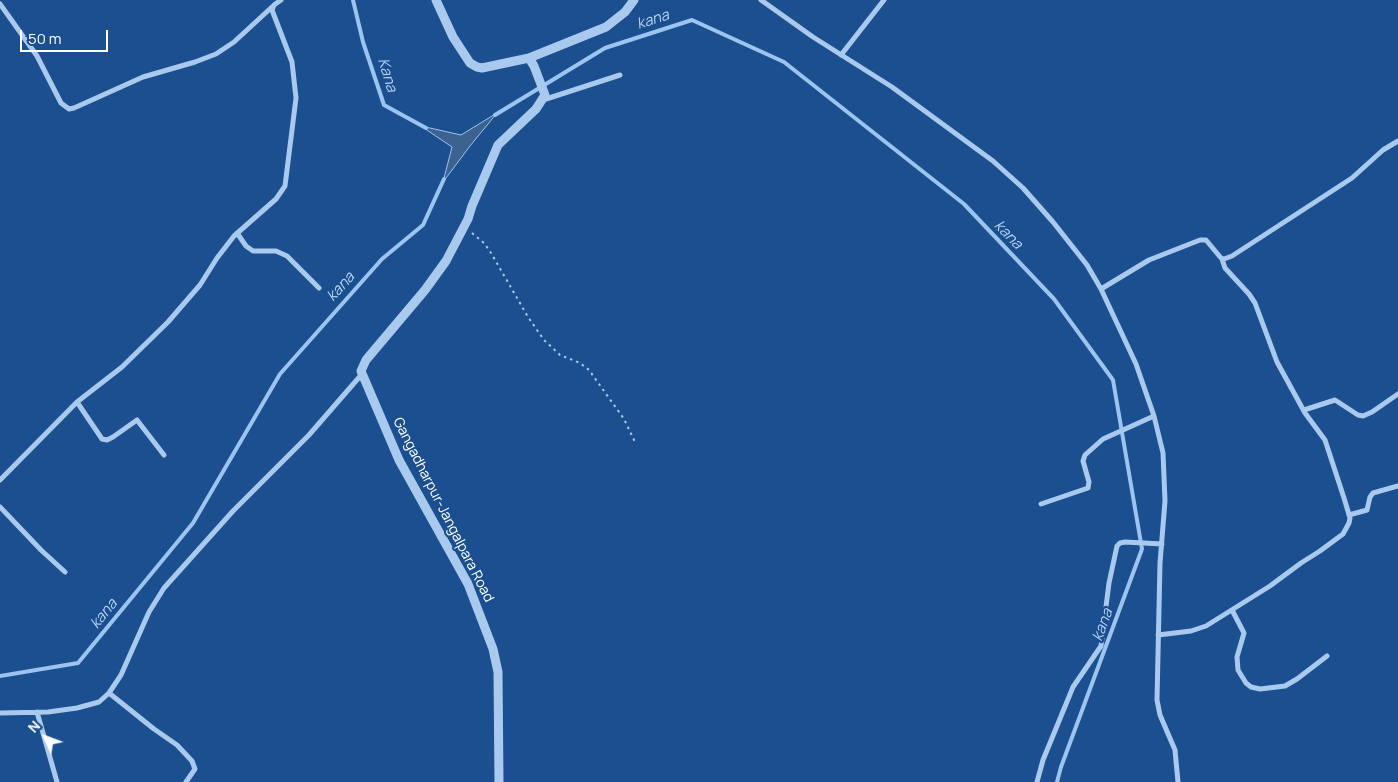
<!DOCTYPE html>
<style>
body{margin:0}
#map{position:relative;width:1398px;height:782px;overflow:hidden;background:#1b4f8f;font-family:Manrope,sans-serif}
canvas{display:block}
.north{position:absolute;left:20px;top:712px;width:50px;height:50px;-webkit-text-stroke:4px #1b4f8f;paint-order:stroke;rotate:313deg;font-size:14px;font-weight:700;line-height:20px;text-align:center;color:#fff}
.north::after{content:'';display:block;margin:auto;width:18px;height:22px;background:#fff;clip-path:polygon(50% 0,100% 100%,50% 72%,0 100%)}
.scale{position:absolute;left:20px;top:30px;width:88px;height:22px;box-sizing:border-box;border:2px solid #fff;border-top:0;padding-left:6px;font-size:15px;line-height:18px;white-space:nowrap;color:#fff;-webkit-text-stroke:4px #1b4f8f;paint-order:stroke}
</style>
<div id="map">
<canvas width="1398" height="782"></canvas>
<div class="north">N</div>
<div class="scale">50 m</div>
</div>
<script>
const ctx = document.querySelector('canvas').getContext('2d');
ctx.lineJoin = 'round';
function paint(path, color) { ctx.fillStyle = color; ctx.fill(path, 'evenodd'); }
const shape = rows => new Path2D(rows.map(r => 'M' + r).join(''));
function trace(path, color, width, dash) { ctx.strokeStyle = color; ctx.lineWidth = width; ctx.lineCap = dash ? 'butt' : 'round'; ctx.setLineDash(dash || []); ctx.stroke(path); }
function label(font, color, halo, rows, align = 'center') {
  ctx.font = font + ' Manrope,sans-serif'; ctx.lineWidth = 4.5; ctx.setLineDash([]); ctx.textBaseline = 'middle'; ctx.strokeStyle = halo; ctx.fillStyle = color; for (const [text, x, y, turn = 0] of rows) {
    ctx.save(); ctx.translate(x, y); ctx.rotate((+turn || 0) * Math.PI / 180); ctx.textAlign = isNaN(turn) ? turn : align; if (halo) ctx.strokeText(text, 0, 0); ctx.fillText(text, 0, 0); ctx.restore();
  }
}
const water = shape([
 [497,113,470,146,443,182,452,147,421,126,461,135,497,113]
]);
const stream = shape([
 [353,0,363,42,384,105,426,128],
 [495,115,605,48,692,20,784,62,964,204,1054,299,1113,380,1142,549,1061,767,1057,782],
 [0,676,78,663,193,523,280,374,382,259,423,225,444,179]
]);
const path = shape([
 [472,233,484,243,491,253,528,317,544,340,560,355,580,363,589,370,624,419,635,442]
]);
const minor = shape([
 [761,0,813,37,892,87,993,161,1023,188,1053,222,1087,265,1101,289,1136,364,1154,416,1163,453,1165,501,1160,563,1157,700,1160,715,1175,750,1178,782],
 [0,4,37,56,61,103,69,109,74,108,143,77,195,62,216,54,234,42,272,7],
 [841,55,884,0],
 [543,100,620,75],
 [237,233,246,246,253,251,276,251,287,256,319,288],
 [1101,289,1149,260,1200,240,1206,240,1221,258,1224,259,1232,256,1352,178,1383,150,1398,141],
 [77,402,102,439,107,440,113,437,137,420,164,455],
 [1304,410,1335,400,1358,415,1363,416,1372,412,1398,394],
 [0,480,77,402,122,367,168,322,200,285,217,258,234,236,276,199,285,186,296,98,292,62,272,10,274,5,281,0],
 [1041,504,1088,488,1089,482,1083,461,1085,455,1103,439,1154,416],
 [0,507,41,550,65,572],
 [1349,515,1367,510,1370,497,1373,493,1398,486],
 [1232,610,1244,633,1237,657,1238,670,1246,683,1251,687,1260,689,1285,686,1297,679,1327,656],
 [1158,635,1191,631,1206,626,1270,586,1301,563,1320,551,1343,534,1349,523,1350,518,1344,498,1325,440,1305,413,1277,362,1255,303,1249,294,1225,268,1222,259],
 [109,693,154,729,177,745,192,761,195,769,186,782],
 [37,712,57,782],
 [0,713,48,712,77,708,99,702,109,693,121,675,149,612,164,588,233,511,309,435,362,374],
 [1037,782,1043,760,1073,687,1101,646,1109,583,1117,546,1120,543,1125,542,1162,544]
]);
const tertiary = shape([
 [436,0,453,37,470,63,477,67,482,68,529,58,534,66,545,95,536,109,498,145,472,206,468,219,446,261,425,290,366,360,361,371,399,460,468,584,493,649,498,672,499,782],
 [529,58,606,27,625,12,634,0]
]);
const streetNames = [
 ["Gangadharpur-Jangalpara Road",443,510,63]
];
const waterNames = [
 ["kana",653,20,-18],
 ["Kana",387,75,73],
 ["kana",1008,235,46],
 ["kana",341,287,-48],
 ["kana",104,614,-51],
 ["kana",1103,625,-70]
];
paint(water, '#3c6290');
trace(water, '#9cc4f0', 1);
trace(stream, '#9cc4f0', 4);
trace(path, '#a9c9ee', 2, [2.5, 4]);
trace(minor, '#a9c9ee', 5);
trace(tertiary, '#a9c9ee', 9);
label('14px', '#fff', '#1b4f8f', streetNames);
label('italic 15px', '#b5d3f5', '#1b4f8f', waterNames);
</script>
